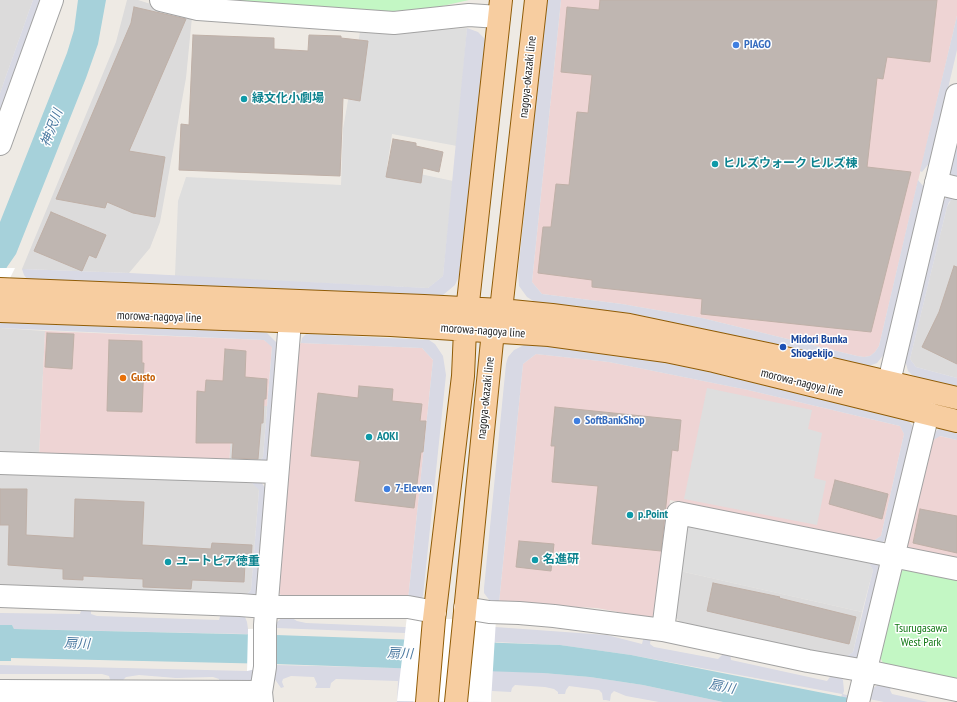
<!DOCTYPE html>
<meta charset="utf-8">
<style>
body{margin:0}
canvas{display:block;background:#eeeae4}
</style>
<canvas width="957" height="702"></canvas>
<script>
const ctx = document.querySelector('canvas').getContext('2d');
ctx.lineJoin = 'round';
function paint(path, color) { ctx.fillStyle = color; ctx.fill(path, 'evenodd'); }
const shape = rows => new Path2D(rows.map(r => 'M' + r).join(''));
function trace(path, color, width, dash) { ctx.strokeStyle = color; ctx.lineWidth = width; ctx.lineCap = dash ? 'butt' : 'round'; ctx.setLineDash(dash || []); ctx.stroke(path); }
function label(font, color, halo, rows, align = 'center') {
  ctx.font = font + ' "PT Sans Narrow","Noto Sans JP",sans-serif'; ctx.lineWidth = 3; ctx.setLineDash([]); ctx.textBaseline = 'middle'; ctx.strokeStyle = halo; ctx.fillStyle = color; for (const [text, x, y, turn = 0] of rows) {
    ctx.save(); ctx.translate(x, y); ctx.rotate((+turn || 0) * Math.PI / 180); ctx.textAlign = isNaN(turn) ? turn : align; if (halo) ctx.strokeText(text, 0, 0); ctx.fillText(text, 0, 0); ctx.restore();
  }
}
const residential = shape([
 [0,0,33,0,0,93],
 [127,0,138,0,192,17,186,78,160,222,150,248,129,273,22,269,116,42],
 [957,198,957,378,916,367,910,359,947,207,951,200],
 [0,328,45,331,39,458,0,457],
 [233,404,267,406,263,457,256,466,229,465],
 [0,473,251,482,259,489,251,590,244,597,0,589],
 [680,571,862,612,853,652,844,658,682,625,675,616]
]);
const commercial = shape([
 [561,0,957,0,957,16,879,346,875,352,870,356,864,357,857,356,702,318,622,304,542,294,532,282],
 [45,331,264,340,272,346,267,406,233,404,229,465,39,458],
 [301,343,422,348,433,360,408,600,285,599,276,590,297,348],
 [536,354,609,362,748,390,900,426,904,434,881,536,872,542,670,500,657,613,650,618,597,608,499,603,523,364],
 [939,436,957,440,957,562,912,553,904,542,930,442]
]);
const park = shape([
 [192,0,469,0,411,13,388,14],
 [907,568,957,579,957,681,884,665,880,657,898,573]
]);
const parking = shape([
 [467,28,457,146,392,134,387,167,453,181,443,276,428,288,175,276,178,201,186,177,341,185,343,129,360,32,407,32],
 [707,388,812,410,808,429,822,433,814,478,826,481,817,525,684,499],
 [693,524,867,560,873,570,862,612,680,571,685,529]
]);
const plaza = shape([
 [33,0,43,0,0,122,0,93],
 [546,0,561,0,532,282,542,294,622,304,702,318,857,356,864,357,870,356,875,352,879,346,918,180,924,187,885,353,877,363,869,366,541,303,535,302,527,297,519,286,518,273],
 [957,16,957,50,931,161,922,172,920,171],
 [467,28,478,32,484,38,487,45,459,276,455,285,443,295,437,298,31,280,27,279,24,275,22,269,129,273,428,288,443,276],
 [957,138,957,181,949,175,949,172],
 [947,197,954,198,949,202,947,207,910,359,916,367,957,378,957,388,921,379,912,375,908,371,905,360,941,204],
 [0,321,261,332,267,333,277,343,278,348,269,459,267,462,256,466,263,457,272,347,264,340,0,328],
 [306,334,429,340,435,344,443,356,446,375,423,596,421,598,408,600,433,360,422,348,301,343,302,338],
 [529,344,643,358,743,379,907,419,912,425,913,428,887,538,882,543,872,542,881,536,904,434,900,426,748,390,609,362,536,354,523,364,499,603,490,601,484,593,484,588,506,364,508,357,514,350,524,345],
 [940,428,957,431,957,440,940,436,930,442,936,431],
 [251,482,261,482,266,489,257,596,244,597,251,590,259,490],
 [867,560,877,562,880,566,859,657,854,660,844,658,853,652,873,570],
 [82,607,91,608,91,614,97,616,219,620,221,613,241,614,245,617,247,622,248,629,255,629,256,681,219,684,219,679,213,677,176,678,139,675,126,677,123,680,124,683,111,683,109,676,102,674,0,674,0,665,247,671,247,634,14,629,12,625,0,625,0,613,80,614],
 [292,613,292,618,297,621,306,623,405,627,495,627,607,635,642,644,644,636,651,637,650,644,654,647,718,659,723,654,730,652,731,660,827,681,830,677,828,672,838,675,843,680,844,691,843,694,850,696,840,702,842,694,631,655,560,645,495,642,543,673,590,677,643,685,723,702,659,702,626,696,614,691,611,694,610,701,606,700,603,700,602,693,599,690,569,686,566,690,565,694,558,694,558,692,554,689,545,687,515,685,512,688,511,692,492,691,491,702,473,702,474,684,415,682,413,702,397,702,398,681,336,679,331,683,330,688,315,688,317,684,314,677,291,676,283,679,282,682,284,687,281,688,274,678,275,665,400,668,405,633,276,628,276,623,286,614],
 [880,683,892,685,890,690,892,694,928,702,884,702,869,699,872,689]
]);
const water = shape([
 [78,0,106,0,98,44,86,78,16,254,7,267,0,283,0,222,67,53,74,30],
 [0,625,12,625,14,629,276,635,560,645,631,655,869,702,723,702,643,685,590,677,543,673,275,664,11,658,11,661,0,661]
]);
const pier = shape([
 [0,268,15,268,0,298],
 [407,616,434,619,496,619,491,702,397,701],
 [276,628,275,665,247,671,248,629]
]);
const building = shape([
 [600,0,937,0,930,62,887,57,883,79,877,78,867,167,911,172,871,332,701,314,702,299,592,287,592,280,538,273,543,227,551,227,556,184,569,185,577,112,588,113,592,75,561,72,567,7,599,10,600,0],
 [134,7,186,19,129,151,165,157,155,217,133,213,107,202,105,208,56,199,131,23,134,7],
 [193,35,274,38,274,49,308,51,309,35,341,36,341,38,368,41,360,101,343,98,340,176,179,170,181,124,189,125,193,35],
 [393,139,416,143,416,146,443,152,439,172,423,168,421,183,386,177,393,139],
 [51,212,106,235,96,258,89,255,82,271,34,251,51,212],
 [954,266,957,267,957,364,922,347,939,312,954,266],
 [47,333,74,334,72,369,45,367,47,333],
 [109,340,142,341,142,363,144,363,142,412,107,411,109,340],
 [225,349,246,351,245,377,267,379,266,399,264,399,263,423,261,423,258,459,232,458,233,443,196,443,197,391,205,392,206,380,223,381,225,349],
 [359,386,393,389,392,401,422,404,420,421,426,421,423,452,421,452,414,508,355,501,360,461,311,456,318,393,358,398,359,386],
 [555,407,681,420,678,451,672,450,661,551,592,544,598,486,552,482,555,446,551,446,555,407],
 [835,480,888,494,882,519,829,504,835,480],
 [0,489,27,489,26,535,74,538,75,499,144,502,142,545,211,549,212,543,252,545,251,563,245,563,244,582,192,580,191,589,143,587,143,579,83,576,83,580,63,579,63,569,8,565,9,525,0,525,0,489],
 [920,509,957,516,957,553,913,543,920,509],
 [519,541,554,544,551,571,516,567,519,541],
 [713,583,780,597,779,598,856,617,849,644,707,611,713,583]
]);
const minor = shape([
 [161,0,198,9,394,23,469,15,499,17],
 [936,183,957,188],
 [0,463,277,472],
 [0,596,240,605,266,607,408,607,435,612],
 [465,608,489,612,519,613,554,616,663,630,808,661,866,671,957,690],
 [663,630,678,513,957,569],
 [0,691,261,692],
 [262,702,261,692,265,667,265,625,290,321],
 [858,702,928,413]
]);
const tertiary = shape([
 [0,144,52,0],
 [889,382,957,95]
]);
const primary = shape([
 [0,289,424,306,501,310,552,315,629,325,772,355,957,398],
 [0,311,391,325,549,335,666,351,714,361,957,421],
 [427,702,434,619,463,376,465,330,501,0],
 [456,702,493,331,501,310,536,0]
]);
const markers = [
 [736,45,4,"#3f7fe0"],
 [244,99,4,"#0f9aa8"],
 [715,164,4,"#0f9aa8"],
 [783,347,4,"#1a4fb4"],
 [123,378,4,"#e8710a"],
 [577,421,4,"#3f7fe0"],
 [369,437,4,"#0f9aa8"],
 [387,489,4,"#3f7fe0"],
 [630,515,4,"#0f9aa8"],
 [535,560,4,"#0f9aa8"],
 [168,562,4,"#0f9aa8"]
];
const shopNames = [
 ["PIAGO",744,45],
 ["SoftBankShop",585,421],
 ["7-Eleven",395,489]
];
const streetNames = [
 ["nagoya-okazaki line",528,77,-84],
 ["morowa-nagoya line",159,317,2],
 ["morowa-nagoya line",483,331,4],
 ["morowa-nagoya line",802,383,14],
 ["nagoya-okazaki line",486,398,-84]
];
const cultureNames = [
 ["緑文化小劇場",252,99],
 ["ヒルズウォーク ヒルズ棟",723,164],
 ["AOKI",377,437],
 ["p.Point",638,515],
 ["名進研",543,560],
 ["ユートピア徳重",176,562]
];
const transitNames = [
 ["Midori Bunka",791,340],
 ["Shogekijo",791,354]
];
const foodNames = [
 ["Gusto",131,378]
];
const parkNames = [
 ["Tsurugasawa",921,629],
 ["West Park",921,643]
];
const waterNames = [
 ["神沢川",52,128,-69],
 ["扇川",77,644,2],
 ["扇川",400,654,2],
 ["扇川",722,687,11]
];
paint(residential, '#dcdbdb');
paint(commercial, '#eed4d4');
paint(park, '#c3f7c4');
paint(parking, '#dedede');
paint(plaza, '#d8d9e4');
paint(water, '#a6d1da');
paint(pier, '#fff');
paint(building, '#bfb6b1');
trace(building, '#bfb0a7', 1);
trace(minor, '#a2a2a2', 24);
trace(tertiary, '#a2a2a2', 24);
trace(primary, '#905c07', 24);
trace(minor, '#fff', 22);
trace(tertiary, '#fff', 22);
trace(primary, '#f7cda0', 22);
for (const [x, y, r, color] of markers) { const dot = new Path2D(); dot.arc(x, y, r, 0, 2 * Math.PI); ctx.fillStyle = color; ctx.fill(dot); trace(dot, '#fff', 1.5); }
label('bold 12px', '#366cbe', '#fff', shopNames, 'left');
label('12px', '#1e1e1e', '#fff', streetNames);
label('bold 12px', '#0d838f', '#fff', cultureNames, 'left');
label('bold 12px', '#164399', '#fff', transitNames, 'left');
label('bold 12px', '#c56008', '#fff', foodNames, 'left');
label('12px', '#117714', '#fff', parkNames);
label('italic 13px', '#4c7aa1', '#fff', waterNames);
</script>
